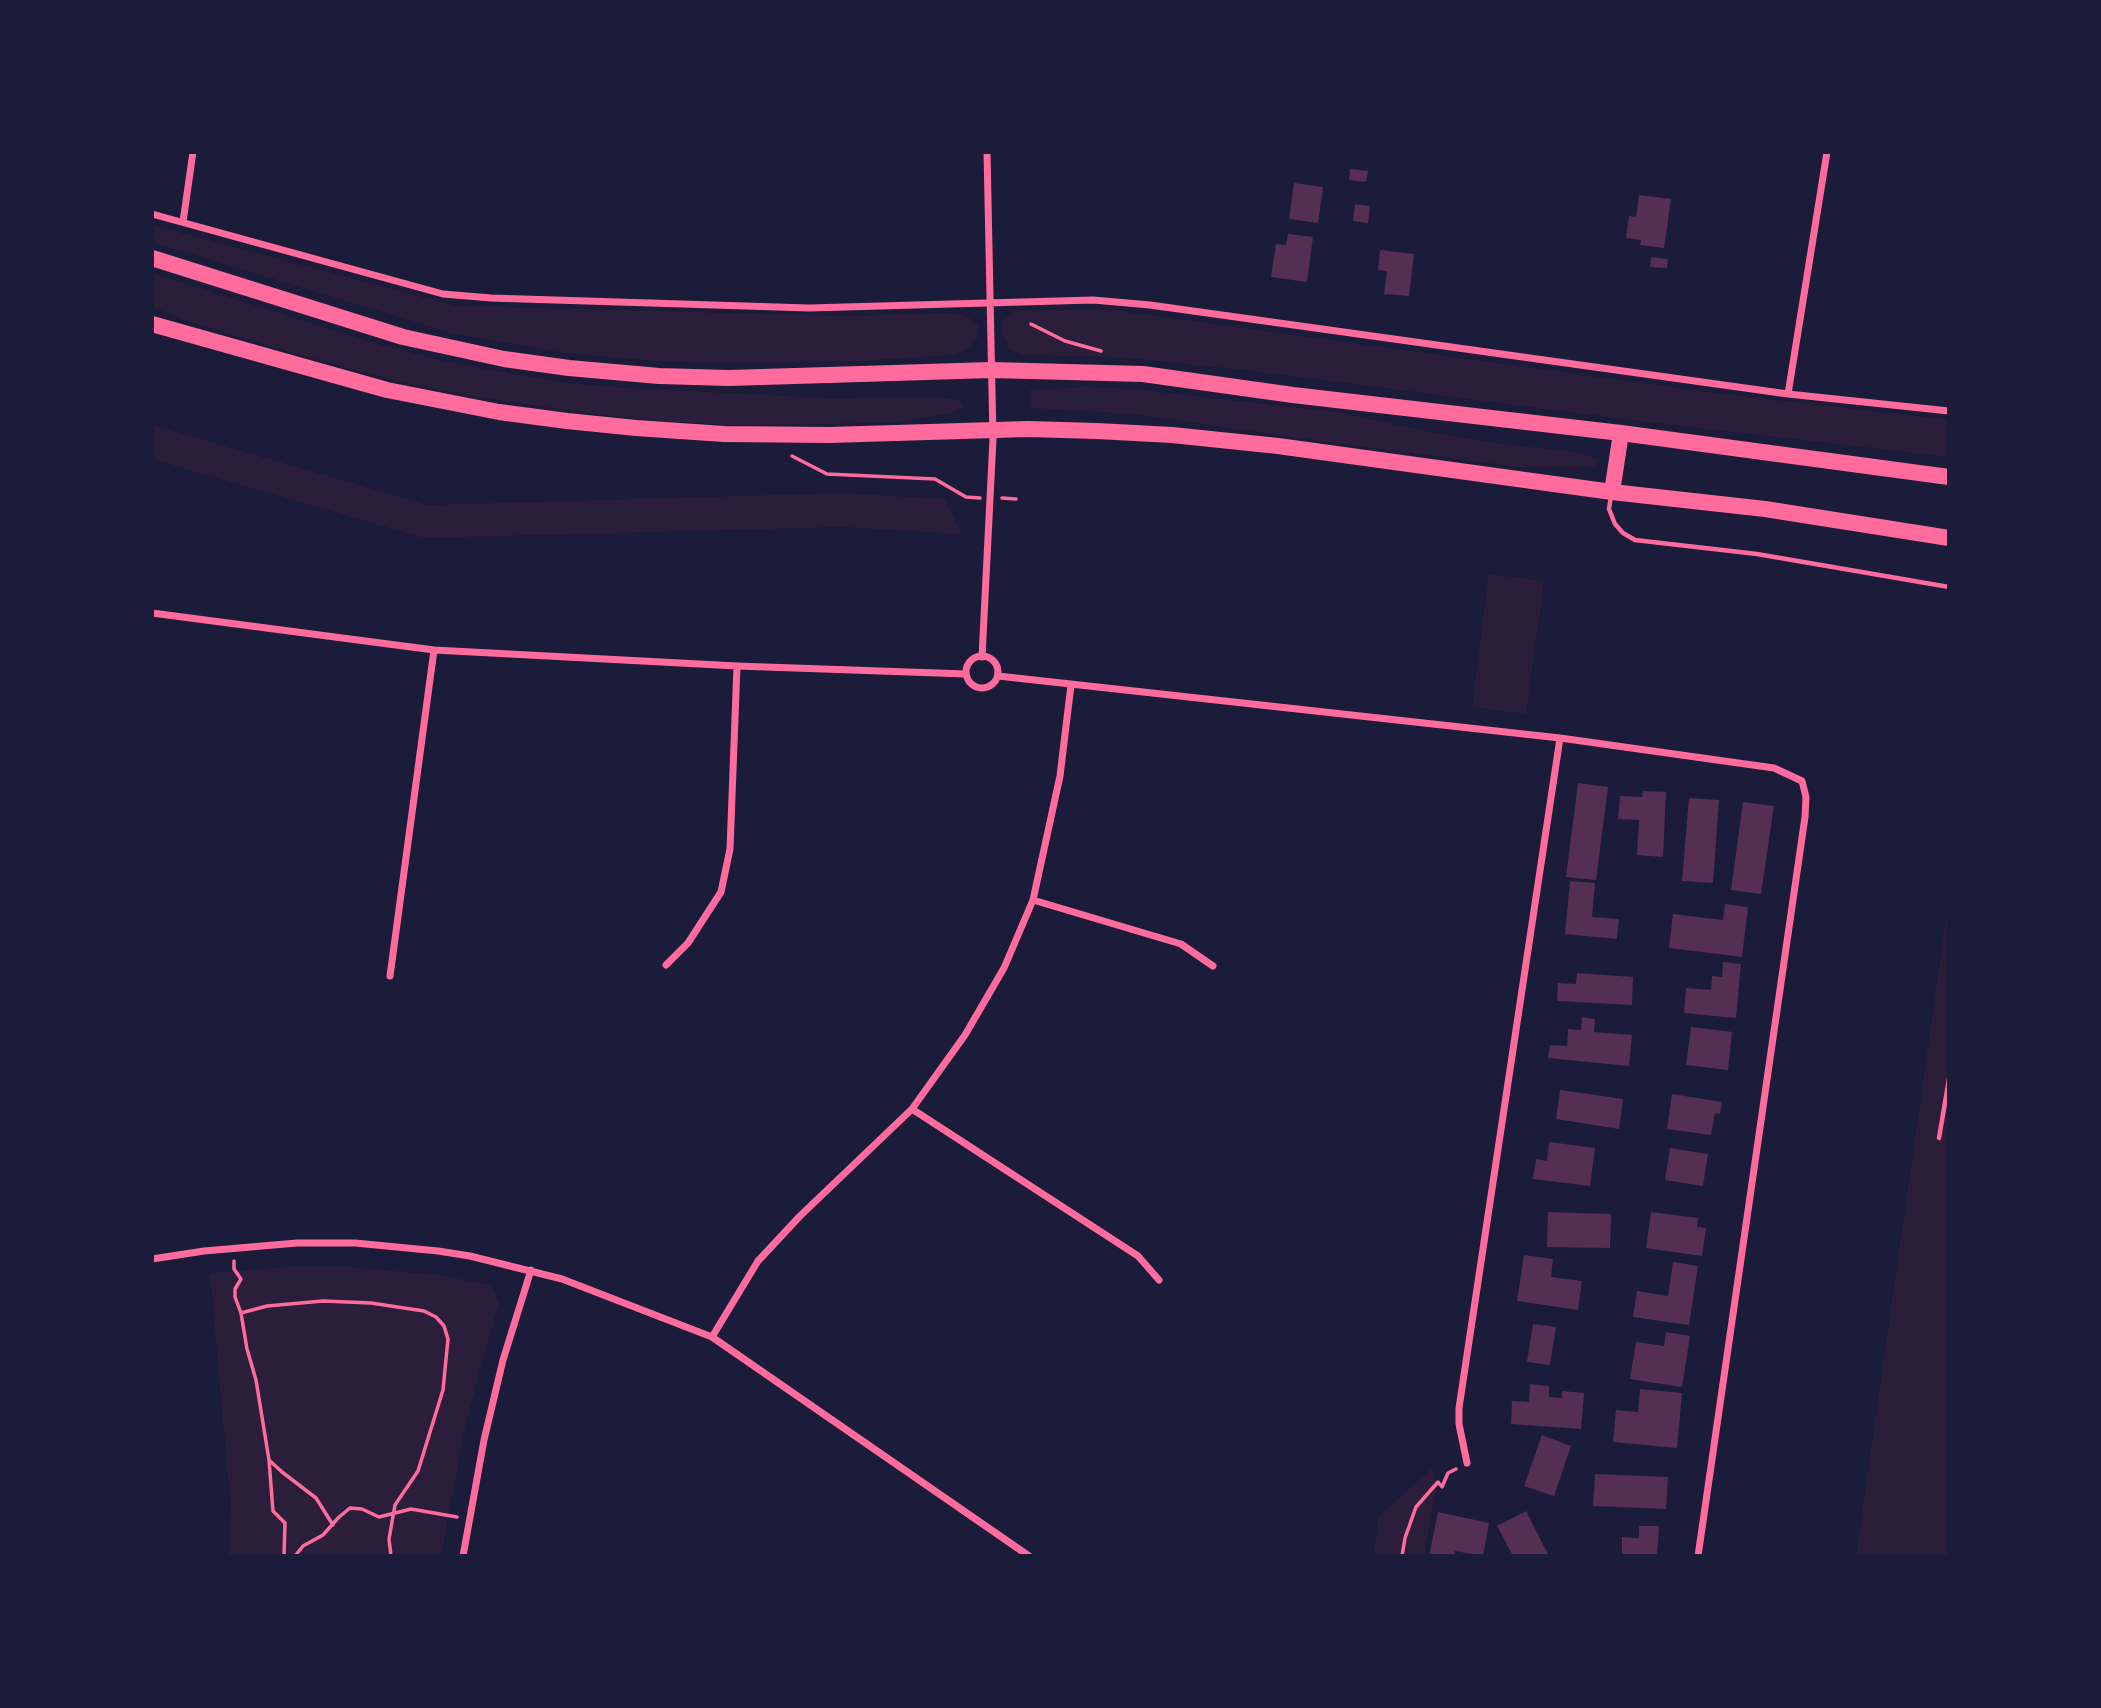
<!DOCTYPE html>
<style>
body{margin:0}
#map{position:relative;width:2101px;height:1708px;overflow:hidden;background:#1b1b3a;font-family:Merriweather,serif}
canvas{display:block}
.frame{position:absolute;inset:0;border:154px solid #1b1b3a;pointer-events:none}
</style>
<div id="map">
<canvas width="2101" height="1708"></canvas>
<div class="frame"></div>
</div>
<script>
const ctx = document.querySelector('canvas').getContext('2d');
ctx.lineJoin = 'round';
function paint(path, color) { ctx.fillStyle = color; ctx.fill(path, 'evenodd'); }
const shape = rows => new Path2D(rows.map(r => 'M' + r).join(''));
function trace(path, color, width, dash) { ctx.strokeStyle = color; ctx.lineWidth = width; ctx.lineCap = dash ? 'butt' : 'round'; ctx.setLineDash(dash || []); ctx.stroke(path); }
const green = shape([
 [152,225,456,306,845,316,955,313,968,317,978,326,978,337,967,349,953,355,857,361,750,363,667,362,565,353,455,334,152,242],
 [152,273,374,343,447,362,559,382,627,388,829,398,939,397,961,401,965,406,952,413,895,423,729,425,660,421,571,411,477,397,421,387,295,354,193,323,152,307],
 [1051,310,1113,310,1715,393,1949,420,1949,457,1639,421,1253,371,1118,357,1021,355,1009,349,1002,330,1004,320,1017,311],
 [1083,387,1133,389,1336,412,1441,434,1496,443,1574,452,1596,458,1597,461,1595,467,1518,467,1297,438,1135,414,1030,408,1030,390],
 [152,425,428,505,844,493,908,497,944,499,962,534,843,527,424,538,152,459],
 [1489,574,1544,581,1526,714,1472,707],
 [1949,898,1949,1556,1856,1556],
 [287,1267,348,1267,439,1275,490,1285,499,1301,466,1422,441,1556,229,1556,230,1500,210,1273],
 [1432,1468,1437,1484,1424,1556,1374,1556,1378,1517]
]);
const building = shape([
 [1350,169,1368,171,1366,182,1349,180],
 [1294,183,1323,187,1318,223,1289,219],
 [1639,195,1671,199,1664,248,1640,245,1641,240,1626,238,1629,216,1636,217],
 [1355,204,1370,206,1368,223,1353,221],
 [1288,234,1313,237,1307,282,1271,277,1276,244,1286,245],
 [1380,250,1414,254,1409,296,1384,294,1387,271,1378,270],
 [1651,257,1668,259,1667,268,1650,267],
 [1578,783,1608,787,1596,880,1566,877],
 [1643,791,1666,792,1663,857,1637,855,1639,820,1618,819,1620,796,1642,797],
 [1689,798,1719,800,1713,883,1682,881],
 [1743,802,1774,806,1761,894,1731,890],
 [1570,881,1595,883,1592,917,1619,919,1617,939,1565,934],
 [1725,904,1748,907,1742,957,1669,948,1673,914,1723,920],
 [1723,962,1741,964,1736,1018,1684,1013,1686,988,1711,990,1712,976,1722,977],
 [1577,973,1633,977,1632,1005,1557,1001,1558,983,1576,984],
 [1582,1017,1595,1019,1594,1032,1632,1035,1629,1066,1548,1058,1550,1045,1567,1046,1568,1029,1581,1030],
 [1691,1027,1732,1032,1728,1070,1686,1065],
 [1560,1090,1623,1099,1619,1129,1556,1119],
 [1672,1094,1722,1102,1720,1114,1715,1113,1711,1135,1667,1129],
 [1549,1142,1595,1148,1590,1186,1533,1179,1536,1159,1547,1161],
 [1670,1148,1708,1154,1703,1186,1665,1180],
 [1548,1212,1611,1214,1610,1248,1547,1247],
 [1651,1212,1698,1218,1697,1227,1706,1228,1702,1256,1646,1248],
 [1524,1255,1553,1259,1551,1277,1582,1281,1578,1310,1517,1301],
 [1673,1262,1698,1266,1689,1325,1633,1317,1637,1291,1668,1296],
 [1533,1324,1556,1327,1550,1365,1527,1362],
 [1666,1332,1690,1336,1682,1387,1630,1379,1636,1342,1664,1346],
 [1530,1384,1549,1386,1549,1397,1562,1398,1562,1391,1584,1393,1581,1429,1511,1424,1512,1401,1529,1402],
 [1640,1389,1682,1393,1677,1448,1613,1442,1616,1410,1638,1412],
 [1542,1435,1571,1446,1554,1496,1524,1486],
 [1595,1474,1668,1477,1666,1509,1593,1506],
 [1526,1511,1549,1556,1513,1556,1497,1526],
 [1438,1512,1489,1523,1483,1556,1455,1551,1454,1556,1429,1556],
 [1639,1526,1659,1526,1657,1556,1622,1556,1622,1537,1639,1538]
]);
const path = shape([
 [1031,324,1065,341,1101,351],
 [792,456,827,474,935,479,966,497,980,498],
 [1002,498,1016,499],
 [234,1261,234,1269,241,1279,235,1289,235,1297,241,1313,247,1349,256,1380,269,1460,273,1511,285,1523,284,1556],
 [241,1313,267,1306,323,1301,371,1303,424,1311,436,1317,444,1326,448,1339,443,1390,418,1471,395,1505,389,1539,391,1556],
 [269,1460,282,1472,316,1498,333,1525],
 [295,1556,303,1546,323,1535,339,1517,350,1508,362,1509,379,1517,411,1509,457,1517],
 [1402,1556,1405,1538,1416,1507,1438,1482,1442,1487,1448,1473,1456,1469]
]);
const service = shape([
 [1611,496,1609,509,1615,524,1623,533,1635,540,1757,554,1949,587],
 [1939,1138,1949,1079]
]);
const minor = shape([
 [152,214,443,294,491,298,809,308,1093,300,1150,305,1788,394,1949,411],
 [183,222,193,152],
 [1788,394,1827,152],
 [152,613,434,650,737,666,966,674],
 '966 672a16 16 0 1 1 32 0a16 16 0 1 1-32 0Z',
 [982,657,993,439,987,152],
 [998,676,1560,738,1774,768,1802,781,1806,797,1805,817,1698,1556],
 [1033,900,1181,944,1213,966],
 [666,965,688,943,721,892,730,849,737,666],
 [390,976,434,650],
 [912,1109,1138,1256,1159,1280],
 [152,1259,204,1251,297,1243,355,1243,438,1251,470,1256,562,1279,712,1337,1029,1556],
 [712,1337,758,1261,800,1216,912,1109,965,1035,1004,968,1033,900,1060,776,1071,685],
 [1467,1463,1459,1424,1459,1408,1560,738],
 [463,1556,484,1440,503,1360,531,1270]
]);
const trunk = shape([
 [152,258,403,337,504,359,569,368,659,376,729,378,992,370,1143,374,1293,395,1621,433,1949,477],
 [152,324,387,390,499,412,567,421,636,428,724,434,829,435,1028,429,1097,431,1172,435,1278,446,1612,492,1765,509,1949,538],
 [1612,492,1621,433]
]);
paint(green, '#2a1e3b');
paint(building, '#542f53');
trace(path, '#ff6b9d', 3.5);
trace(service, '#ff6b9d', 4.5);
trace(minor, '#ff6b9d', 7);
trace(trunk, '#ff6b9d', 16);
</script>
